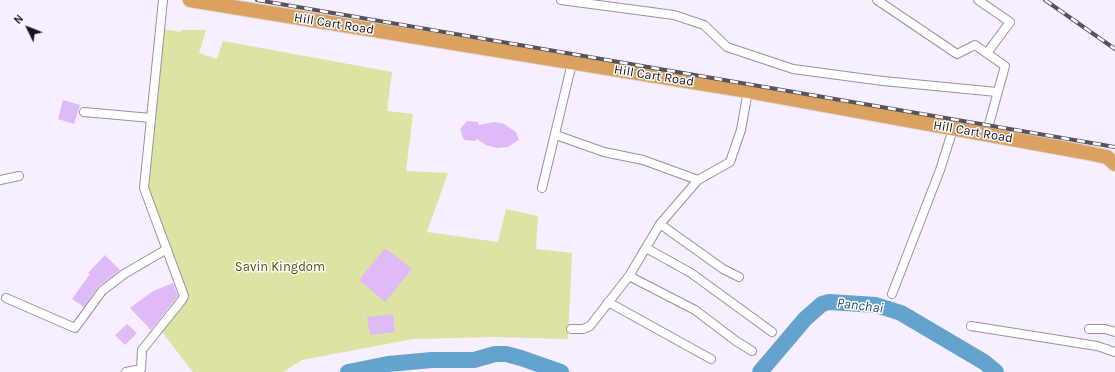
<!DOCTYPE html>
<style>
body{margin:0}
#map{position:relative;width:1115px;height:372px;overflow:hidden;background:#f7eeff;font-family:Karla,sans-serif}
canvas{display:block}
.north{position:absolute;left:8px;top:8px;width:40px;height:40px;-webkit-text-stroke:3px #fff;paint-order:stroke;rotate:313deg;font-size:11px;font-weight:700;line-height:16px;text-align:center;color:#17131a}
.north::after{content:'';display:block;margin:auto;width:14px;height:18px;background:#17131a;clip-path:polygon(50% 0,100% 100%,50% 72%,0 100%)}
</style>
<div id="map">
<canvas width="1115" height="372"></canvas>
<div class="north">N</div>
</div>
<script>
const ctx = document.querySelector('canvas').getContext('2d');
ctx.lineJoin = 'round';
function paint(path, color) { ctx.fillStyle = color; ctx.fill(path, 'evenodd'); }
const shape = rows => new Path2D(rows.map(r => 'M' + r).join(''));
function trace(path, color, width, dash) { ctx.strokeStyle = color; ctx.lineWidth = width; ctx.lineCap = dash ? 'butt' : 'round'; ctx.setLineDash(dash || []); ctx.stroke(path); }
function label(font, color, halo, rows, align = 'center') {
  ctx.font = font + ' Karla,sans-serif'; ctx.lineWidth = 3; ctx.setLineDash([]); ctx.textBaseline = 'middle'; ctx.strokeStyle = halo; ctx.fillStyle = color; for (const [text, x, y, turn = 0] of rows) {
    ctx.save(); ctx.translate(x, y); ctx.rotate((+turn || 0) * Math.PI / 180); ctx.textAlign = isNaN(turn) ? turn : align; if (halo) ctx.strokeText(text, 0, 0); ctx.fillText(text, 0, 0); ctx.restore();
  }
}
const green = shape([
 [163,29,180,32,181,30,206,30,199,53,217,59,223,41,392,72,387,111,413,114,406,171,448,173,427,232,498,242,506,209,538,216,536,249,572,253,568,339,495,337,413,339,302,360,283,372,193,372,162,332,163,327,188,297,146,189]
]);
const river = shape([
 [348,372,388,364,432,360,474,360,495,354,506,354,521,358,561,372],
 [760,372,805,319,822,304,829,302,876,305,901,313,984,362,996,372]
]);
const building = shape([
 [63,100,80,105,74,124,58,119],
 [467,121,478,122,479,125,494,122,504,124,516,132,519,140,508,147,497,148,486,145,477,139,475,141,464,140,460,129],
 [385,248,412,269,385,302,359,280],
 [105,255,120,270,98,287,84,307,72,299,90,274,88,273],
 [173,283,178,296,151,330,130,308,153,291],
 [393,314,395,332,370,335,367,317],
 [127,324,137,333,125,345,115,335]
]);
const street = shape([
 [561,0,674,15,704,25,727,47,793,69,883,81,997,92],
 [877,0,957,54,975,45,1005,66,986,135],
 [978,0,1010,22,987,53],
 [84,112,151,118],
 [556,135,604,152,643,160,698,180],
 [0,180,19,176],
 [542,188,572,63],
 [660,224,723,269,739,277],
 [646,248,691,273,772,332],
 [629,276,695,310,736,341,752,351],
 [892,294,940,170,953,129],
 [6,298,75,328,102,291,124,274,167,249],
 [608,302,711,359],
 [971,326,1097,346,1115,352],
 [571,329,583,329,590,326,629,276,660,224,698,180,730,162,741,130,748,91],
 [1089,329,1105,329,1115,332],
 [126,372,141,369,142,350,182,300,184,296,144,188,163,0]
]);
const highway = shape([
 [190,0,748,91,1083,152,1107,157,1115,164]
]);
const rail = shape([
 [257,0,1115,147],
 [1045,0,1115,49]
]);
const streetNames = [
 ["Hill Cart Road",334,24,9],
 ["Hill Cart Road",654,76,9],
 ["Hill Cart Road",973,132,10]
];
const parkNames = [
 ["Savin Kingdom",280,267]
];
const waterNames = [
 ["Panchai",860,306,7]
];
paint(green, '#dce3a3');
trace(river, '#64a3cd', 16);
paint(building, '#debbf6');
trace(street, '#9a8fa2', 10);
trace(highway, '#dad9da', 16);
trace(street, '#fff', 8);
trace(highway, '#dba160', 14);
trace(rail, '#58525c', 4);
trace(rail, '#fff', 2.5, [8]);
label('13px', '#17131a', '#fff', streetNames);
label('13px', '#505502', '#fff', parkNames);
label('italic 14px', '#1e4e6c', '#fff', waterNames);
</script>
